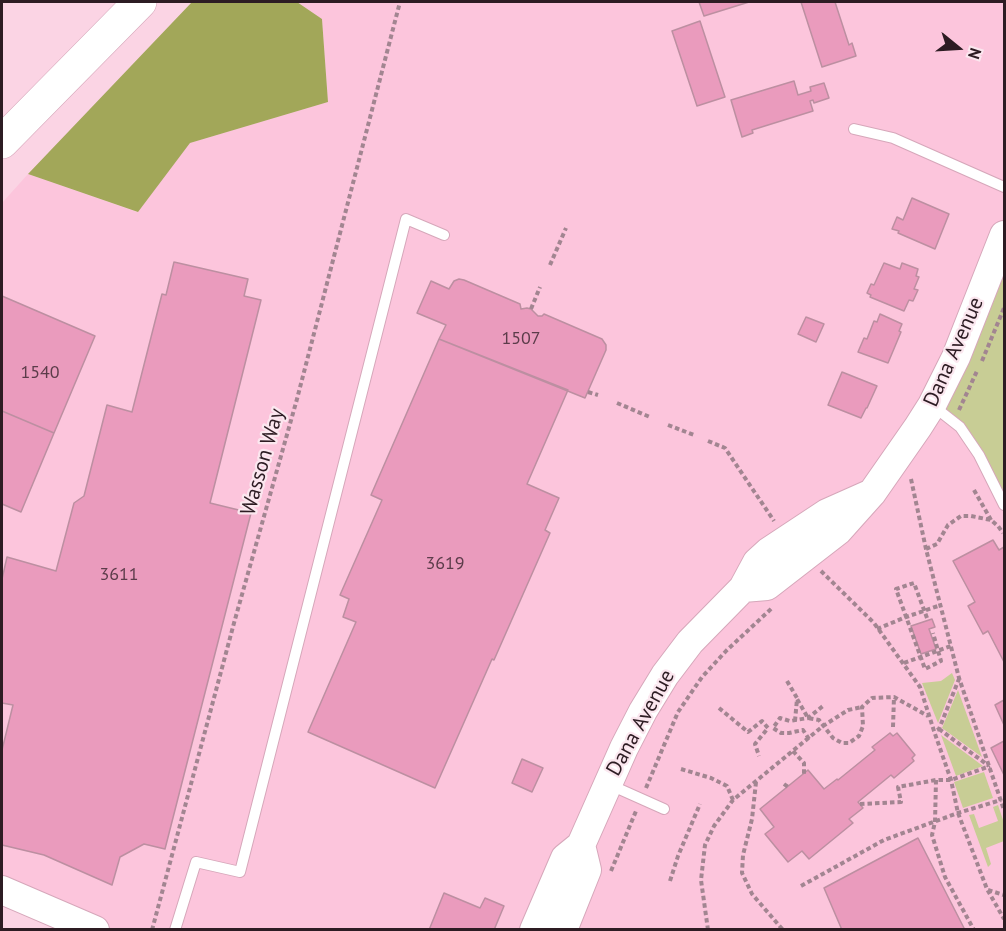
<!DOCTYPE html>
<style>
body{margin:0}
#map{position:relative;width:1006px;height:931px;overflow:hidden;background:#fbd4e4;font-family:"PT Sans",sans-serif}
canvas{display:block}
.frame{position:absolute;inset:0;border:3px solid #2d1c23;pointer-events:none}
.north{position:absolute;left:928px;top:18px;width:60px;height:60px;-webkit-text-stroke:4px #fbe7ef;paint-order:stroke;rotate:108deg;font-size:16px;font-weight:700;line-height:24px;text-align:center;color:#2d1c23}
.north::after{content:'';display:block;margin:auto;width:21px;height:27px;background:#2d1c23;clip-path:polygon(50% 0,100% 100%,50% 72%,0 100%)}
</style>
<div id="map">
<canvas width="1006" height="931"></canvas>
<div class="frame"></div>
<div class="north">N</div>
</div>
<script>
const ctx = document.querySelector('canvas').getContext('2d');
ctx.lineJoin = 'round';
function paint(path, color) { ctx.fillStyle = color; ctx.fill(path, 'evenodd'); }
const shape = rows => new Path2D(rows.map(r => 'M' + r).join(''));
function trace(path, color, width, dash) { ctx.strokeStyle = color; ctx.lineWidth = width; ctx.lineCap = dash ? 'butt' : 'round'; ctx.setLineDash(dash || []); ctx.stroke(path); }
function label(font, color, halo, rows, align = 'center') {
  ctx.font = font + ' "PT Sans",sans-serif'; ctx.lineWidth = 4.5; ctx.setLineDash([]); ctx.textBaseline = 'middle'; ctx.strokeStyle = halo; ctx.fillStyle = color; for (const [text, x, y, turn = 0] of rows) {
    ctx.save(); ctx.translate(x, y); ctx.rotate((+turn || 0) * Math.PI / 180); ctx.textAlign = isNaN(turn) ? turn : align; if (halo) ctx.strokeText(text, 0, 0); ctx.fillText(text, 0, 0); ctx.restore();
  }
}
const built = shape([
 [297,2,1003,2,1004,3,1004,929,88,930,2,890,2,203,28,174,137,212,190,143,328,102,322,19]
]);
const green = shape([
 [1004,235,1004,505,960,427,932,405],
 [952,673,955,680,938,723,922,683,941,681],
 [958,690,982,757,942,728],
 [941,735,983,766,956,776],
 [984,772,993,798,963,808,954,782],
 [998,805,1004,823,1004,842,1004,841,986,848,991,864,988,867,969,815,974,814,979,828,998,821,993,807]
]);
const forest = shape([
 [192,2,297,2,322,19,328,102,190,143,138,212,28,174]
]);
const building = shape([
 [699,2,749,2,704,16,699,2],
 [801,2,835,2,849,45,852,43,856,56,822,67,801,2],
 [700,21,725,97,697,106,672,31,700,21],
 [794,81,798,95,811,91,810,87,824,83,829,98,814,103,813,100,810,101,813,111,752,130,753,133,742,137,731,100,794,81],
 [912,198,949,214,935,249,898,233,899,231,892,229,897,217,903,220,912,198],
 [174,262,248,279,244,296,261,300,210,503,251,513,165,849,144,844,120,857,112,885,44,855,2,845,2,750,13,705,2,703,2,579,7,557,56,571,74,503,84,496,107,405,132,412,162,294,166,295,174,262],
 [884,263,900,269,902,263,918,269,916,276,919,277,914,289,918,290,913,301,909,300,904,311,870,297,871,295,867,293,871,284,874,285,884,263],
 [459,279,464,280,520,304,521,309,527,308,531,309,538,316,542,316,544,314,602,339,606,345,606,350,585,398,439,339,446,325,417,313,431,281,449,289,454,281,459,279],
 [2,296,95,336,54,433,2,411,2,296],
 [880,314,902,324,899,331,901,332,888,363,858,352,864,338,867,339,874,321,877,322,880,314],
 [806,317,824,324,816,342,798,334,806,317],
 [439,339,568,390,527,484,559,498,545,530,550,533,494,660,492,659,435,788,308,732,356,622,343,617,349,599,340,595,382,500,371,495,439,339],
 [842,372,877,386,867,408,866,408,861,418,828,405,842,372],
 [2,411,54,433,21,512,2,504,2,411],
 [993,540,999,550,1004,547,1004,662,988,631,983,634,968,606,975,602,953,561,993,540],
 [932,619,935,627,929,629,936,649,921,654,911,626,932,619],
 [1004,700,1004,725,995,705,1004,700],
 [890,733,893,736,897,733,915,755,912,758,914,761,894,778,891,775,858,802,863,808,849,819,853,823,809,859,802,851,788,862,765,834,774,827,760,809,808,770,824,789,837,779,838,780,875,750,872,747,890,733],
 [1004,741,1004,775,991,748,1004,741],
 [522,759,543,768,532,792,512,783,522,759],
 [918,838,965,930,842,930,824,888,918,838],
 [444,893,480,908,485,898,504,906,494,930,429,930,444,893]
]);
const path = shape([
 [550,265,566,228],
 [531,309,540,287],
 [982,361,1004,308],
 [588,392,598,395],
 [617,403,650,417],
 [959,410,977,371],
 [668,425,694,435],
 [708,441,725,448,774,521],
 [911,479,926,549,959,678,1004,810],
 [974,490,991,520],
 [926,549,937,544,948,525,961,516,971,516,991,520,998,526,1003,533],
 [821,571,874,623,920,687,934,731,951,780,958,813,987,889,1004,919],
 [927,618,914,583,896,589,925,669,941,661,933,633],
 [877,629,906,617,941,605],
 [904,663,951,646],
 [787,681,797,698],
 [719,708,748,732,762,721,768,728,755,744,759,756],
 [795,721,797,699,808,718,819,720,833,738,842,743,849,743,859,736,863,726,862,707,872,698,894,697,928,716],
 [893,727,894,697],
 [939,729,989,766],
 [937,730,939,729,959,679],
 [809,739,803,730,789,733,781,733,773,728,780,718,790,721,808,718,823,706],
 [793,751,804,763,804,774],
 [681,769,711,778,727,786,733,800],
 [936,780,935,822,932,835,945,877,974,930],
 [756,782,752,819,743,855,742,873,752,894,783,930],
 [784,784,788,787],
 [646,788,678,712,702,677,726,651,772,608],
 [860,804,901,802,898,787,936,780,951,780,990,766],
 [611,871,636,811],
 [670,881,678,856,700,804],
 [801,886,884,840,958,813,1001,800],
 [988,890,1004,895],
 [152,930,234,623,297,399,400,2],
 [708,930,701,880,705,845,714,826,733,800,823,726,848,710,862,707]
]);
const lane = shape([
 [854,129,893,138,1004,187],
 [932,405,960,427,979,455,1004,505],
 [608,784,664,809],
 [175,930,196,862,240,872,406,219,444,235]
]);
const secondary = shape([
 [743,588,767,586,838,531,872,493,918,427,932,405,956,357,1004,235],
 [2,890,95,930],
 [534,930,565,858,581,845,624,748,643,711,665,675,690,642,743,588,757,562,768,552,827,513,872,493],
 [563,930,587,870,581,845]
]);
const highway = shape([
 [2,142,140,2]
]);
const numberNames = [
 ["1507",521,339],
 ["1540",40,373],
 ["3619",445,564],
 ["3611",119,575]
];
const streetNames = [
 ["Dana Avenue",954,352,-66],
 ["Wasson Way",263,462,-74],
 ["Dana Avenue",641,723,-61]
];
paint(built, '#fcc5dc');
paint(green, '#c8cd95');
paint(forest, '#a2a759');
paint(building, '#ea9bbd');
trace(building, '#bc8fa1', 1.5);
trace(lane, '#d6a7ba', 12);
trace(secondary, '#d6a7ba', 30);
trace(highway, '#d6a7ba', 34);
trace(path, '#a28591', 4, [4.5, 3]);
trace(lane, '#fff', 10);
trace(secondary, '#fff', 28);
trace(highway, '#fff', 33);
label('18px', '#5c3c4a', null, numberNames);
label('21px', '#2d1c23', '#fbe7ef', streetNames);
</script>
